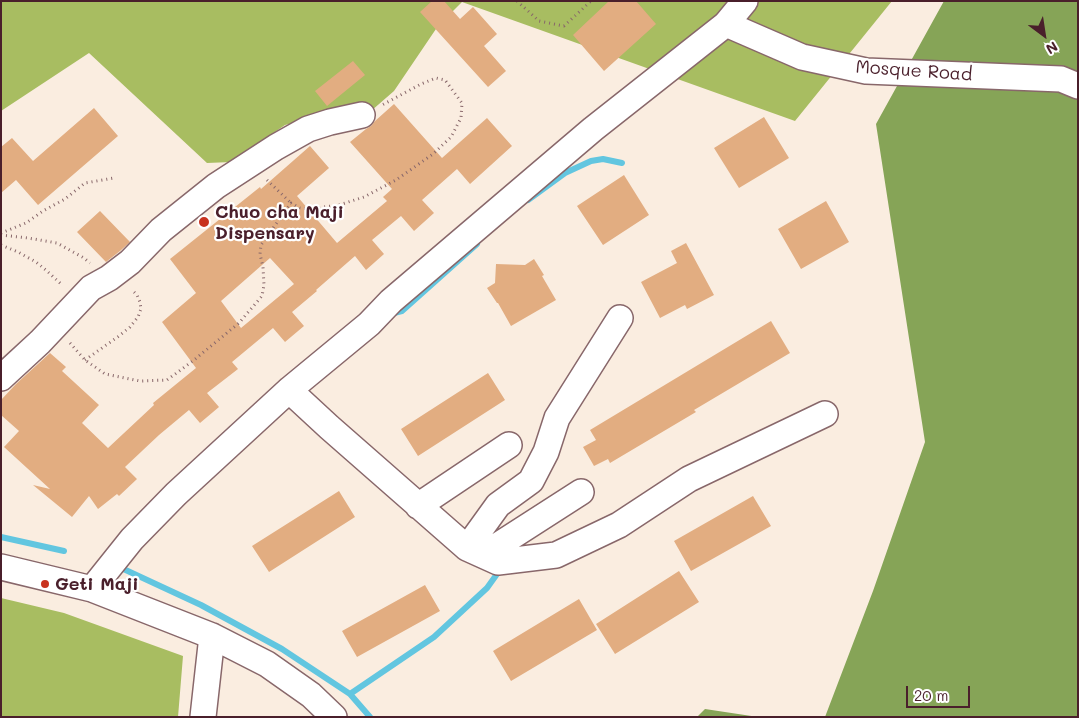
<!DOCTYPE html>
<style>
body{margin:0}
#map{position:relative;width:1079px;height:718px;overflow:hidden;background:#faede0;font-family:Mali,sans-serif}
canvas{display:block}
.frame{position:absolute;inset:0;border:2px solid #4a1f2b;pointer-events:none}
.north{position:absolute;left:1019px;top:10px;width:50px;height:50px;-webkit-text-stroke:4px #fff;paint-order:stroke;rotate:149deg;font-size:14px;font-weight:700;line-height:20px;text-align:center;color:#4a1f2b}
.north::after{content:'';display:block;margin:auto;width:18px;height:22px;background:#4a1f2b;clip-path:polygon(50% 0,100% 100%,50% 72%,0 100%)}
.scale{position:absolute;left:906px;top:686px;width:64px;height:22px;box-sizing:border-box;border:2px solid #4a1f2b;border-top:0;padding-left:6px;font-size:15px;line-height:18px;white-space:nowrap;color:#4a1f2b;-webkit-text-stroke:4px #fff;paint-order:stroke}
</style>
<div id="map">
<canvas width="1079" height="718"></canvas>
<div class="frame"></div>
<div class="north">N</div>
<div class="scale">20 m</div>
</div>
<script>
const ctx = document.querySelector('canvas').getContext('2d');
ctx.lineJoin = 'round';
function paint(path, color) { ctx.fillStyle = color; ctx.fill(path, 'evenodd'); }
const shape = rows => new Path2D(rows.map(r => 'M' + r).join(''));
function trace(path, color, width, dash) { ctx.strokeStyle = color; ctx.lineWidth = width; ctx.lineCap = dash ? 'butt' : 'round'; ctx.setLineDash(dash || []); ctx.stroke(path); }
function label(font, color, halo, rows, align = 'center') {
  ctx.font = font + ' Mali,sans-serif'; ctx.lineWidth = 4.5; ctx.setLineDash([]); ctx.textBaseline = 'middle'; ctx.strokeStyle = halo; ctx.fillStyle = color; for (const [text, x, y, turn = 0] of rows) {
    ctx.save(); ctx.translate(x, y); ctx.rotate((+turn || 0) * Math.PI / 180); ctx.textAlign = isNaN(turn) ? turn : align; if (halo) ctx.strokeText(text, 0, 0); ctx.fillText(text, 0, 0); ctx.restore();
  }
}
const green = shape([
 [1,1,892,1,795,121,462,2,438,26,394,91,371,111,339,111,285,125,231,162,207,163,89,53,1,111],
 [1,598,64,613,183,656,178,717,1,717]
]);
const forest = shape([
 [944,1,1078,1,1078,717,825,717,873,591,925,442,876,124],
 [705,709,758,717,697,717]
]);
const stream = shape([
 [528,200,565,173,591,161,603,159,622,163],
 [390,314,402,311,477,244],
 [1,537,64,551],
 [117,566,201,605,282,649,350,694,370,717],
 [350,694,434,637,487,588,502,567]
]);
const building = shape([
 [432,1,444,1,460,19,473,7,497,34,484,46,506,71,488,87,420,12],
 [609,1,636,1,656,24,604,71,573,35],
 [353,61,365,75,327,106,315,91],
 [394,104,442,158,487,118,512,146,470,184,457,169,422,200,434,213,414,231,401,216,372,240,384,254,366,270,355,256,316,290,317,291,292,312,304,326,285,342,273,328,232,362,238,369,207,393,219,407,200,423,189,410,159,435,125,467,137,479,119,496,117,494,98,509,89,496,72,517,33,485,50,489,4,447,19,431,1,415,1,400,16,384,50,353,66,367,62,371,99,405,82,423,108,448,154,405,153,403,196,368,162,322,196,293,170,259,260,187,261,189,310,146,329,168,297,196,337,243,387,201,383,197,392,189,350,142,366,129,371,126,375,121],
 [270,258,294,284,241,328,221,301],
 [94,108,118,136,38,205,16,180,1,193,1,147,12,138,33,161],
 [764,117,789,158,739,188,714,148],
 [624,175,649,215,603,245,577,206],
 [826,201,849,242,801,269,778,229],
 [100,211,130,242,120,251,106,262,77,232],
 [686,243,714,295,687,309,685,305,660,318,641,282,677,263,671,251],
 [534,259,544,275,542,276,556,300,511,326,498,303,497,303,487,288,495,283,496,264,525,265],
 [771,321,790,353,694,410,696,412,610,463,608,459,594,466,583,447,596,440,590,430],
 [488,373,505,400,418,456,401,429],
 [339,491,355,517,269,572,252,546],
 [753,496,771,526,691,571,674,541],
 [679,571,699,602,615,654,596,624],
 [425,585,440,611,357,657,342,631],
 [579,599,597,630,511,681,493,651]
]);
const path = shape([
 [517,1,539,21,564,26,591,1],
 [267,180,291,203],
 [1,233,26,223,43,211,65,199,85,183,114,178],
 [1,235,28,238,57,243,84,258,90,263],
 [1,245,18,252,36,262,47,271,61,284,61,286],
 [70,343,85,360,105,374,140,381,167,380,194,360,239,323,262,296,264,285,263,267,260,254,261,245,291,203,300,208,309,209,339,205,364,197,396,180,433,154,451,137,461,118,462,103,445,80,436,78,421,84,382,105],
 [85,360,119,336,130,327,138,317,141,309,140,302,137,295,132,290]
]);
const minor = shape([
 [726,24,802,57,866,71,1061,79,1078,86],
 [1,378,40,342,91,288,109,278,130,262,161,230,216,186,276,147,308,129,330,122,362,115],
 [289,390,329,427,467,548,498,562,556,555,619,525,689,479,825,414],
 [418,506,509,445],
 [467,548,498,505,531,481,546,452,557,418,620,318],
 [483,555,581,492],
 [1,567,92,589,212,636,267,664,311,695,334,717],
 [92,589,132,539,176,494,289,390,369,324,391,301,593,129,726,24,745,1],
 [203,717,212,636]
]);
const markers = [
 [204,222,6,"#c8321e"],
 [45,584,5,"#c8321e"]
];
const streetNames = [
 ["Mosque Road",914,71,4]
];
const poiNames = [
 ["Chuo cha Maji",215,212],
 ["Dispensary",215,233],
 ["Geti Maji",55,584]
];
paint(green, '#a8bd61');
paint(forest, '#86a457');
trace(stream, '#62c6e0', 6);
paint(building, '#e2ad81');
trace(minor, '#88676a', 28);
trace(path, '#88676a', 3, [1, 4]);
trace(minor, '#fff', 25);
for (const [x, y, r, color] of markers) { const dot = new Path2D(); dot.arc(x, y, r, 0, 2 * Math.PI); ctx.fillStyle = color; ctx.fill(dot); trace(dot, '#fff', 2); }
label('18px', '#4a1f2b', '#fff', streetNames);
label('bold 18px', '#4a1f2b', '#fff', poiNames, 'left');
</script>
